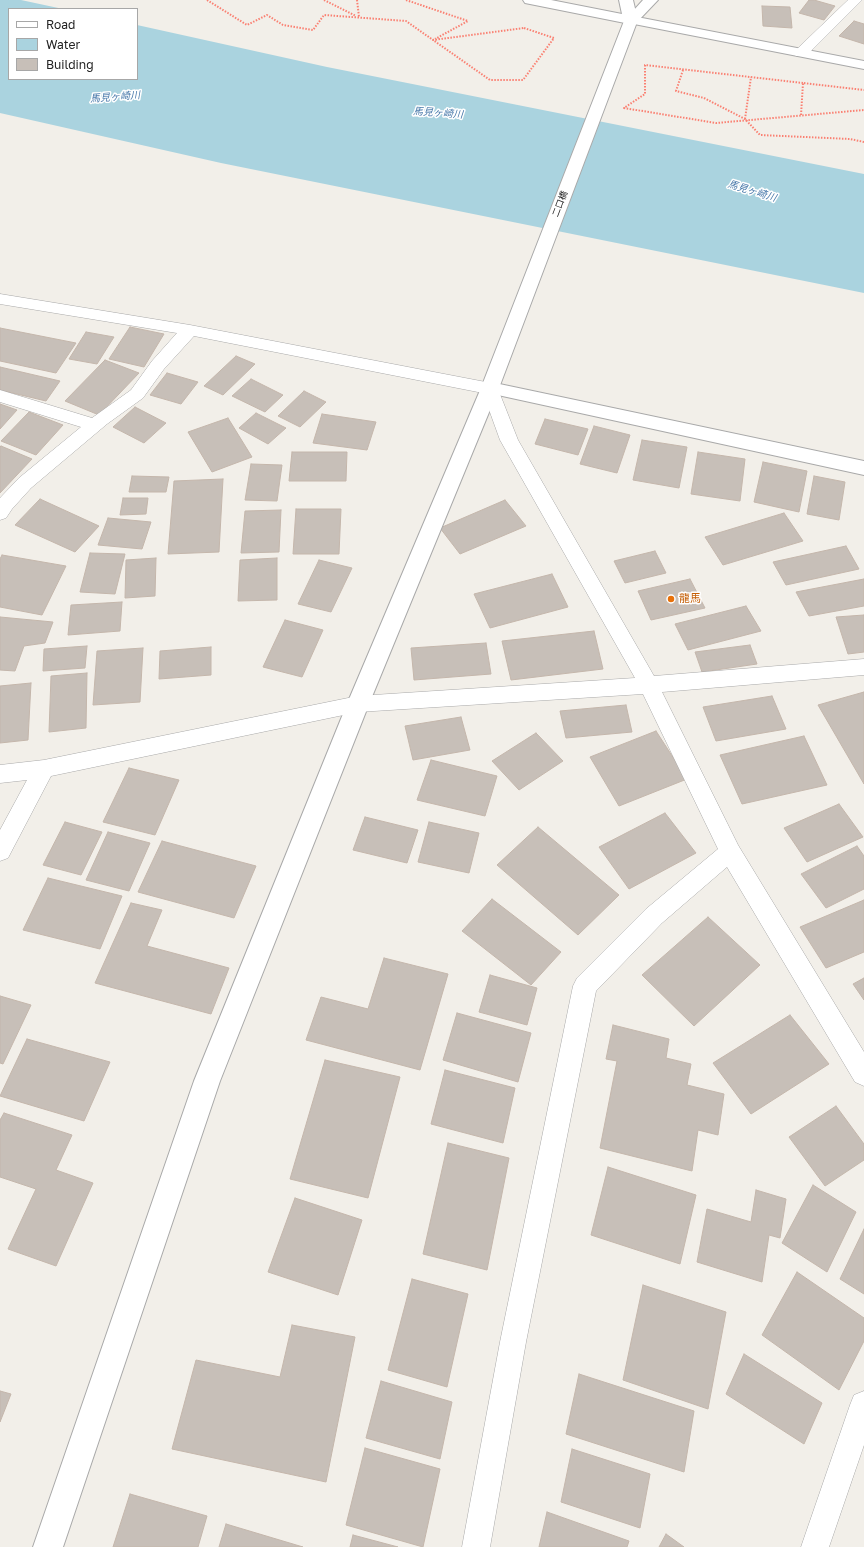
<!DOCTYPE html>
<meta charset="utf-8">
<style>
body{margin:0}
#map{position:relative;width:864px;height:1547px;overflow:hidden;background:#f2efe9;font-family:"Golos Text",sans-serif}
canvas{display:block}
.legend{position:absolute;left:8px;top:8px;width:130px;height:72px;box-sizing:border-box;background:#fff;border:1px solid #a7a7a7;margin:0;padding:5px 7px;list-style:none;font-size:12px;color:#222}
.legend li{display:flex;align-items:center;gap:8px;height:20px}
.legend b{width:20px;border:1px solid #a7a7a7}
</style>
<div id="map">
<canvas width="864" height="1547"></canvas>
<ul class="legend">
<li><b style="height:5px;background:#fff"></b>Road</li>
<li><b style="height:11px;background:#aad3df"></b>Water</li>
<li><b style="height:11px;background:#c7bfb8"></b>Building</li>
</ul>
</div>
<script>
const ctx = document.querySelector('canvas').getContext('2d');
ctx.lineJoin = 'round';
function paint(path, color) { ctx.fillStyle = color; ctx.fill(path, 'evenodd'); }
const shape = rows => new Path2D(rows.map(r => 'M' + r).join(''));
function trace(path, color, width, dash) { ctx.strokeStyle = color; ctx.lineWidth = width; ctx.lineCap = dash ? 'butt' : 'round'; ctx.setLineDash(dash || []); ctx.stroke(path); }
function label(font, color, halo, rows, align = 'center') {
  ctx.font = font + ' "Golos Text","Noto Sans JP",sans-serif'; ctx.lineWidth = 3; ctx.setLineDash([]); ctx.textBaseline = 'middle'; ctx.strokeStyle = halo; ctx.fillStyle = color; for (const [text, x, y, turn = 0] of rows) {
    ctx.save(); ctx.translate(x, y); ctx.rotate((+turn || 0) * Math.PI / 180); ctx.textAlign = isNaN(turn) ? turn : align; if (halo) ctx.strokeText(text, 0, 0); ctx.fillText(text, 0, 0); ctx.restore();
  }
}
const water = shape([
 [0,0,21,0,63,9,9,9,9,79,137,79,137,25,327,67,864,174,864,293,221,163,0,113]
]);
const building = shape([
 [809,0,814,0,835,6,824,20,799,13,809,0],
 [762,6,790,7,792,28,763,26,762,6],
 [854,21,864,24,864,44,839,36,854,21],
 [130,327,164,334,144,367,109,359,130,327],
 [0,328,76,343,56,373,0,361,0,328],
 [86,332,114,337,97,364,69,359,86,332],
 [236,356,255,364,223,395,204,386,236,356],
 [105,360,139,373,99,415,65,401,105,360],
 [0,367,60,381,46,401,0,390,0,367],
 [167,373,198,382,181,404,150,395,167,373],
 [251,379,283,395,265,412,232,396,251,379],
 [304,391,326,402,300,427,278,416,304,391],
 [0,404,17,410,0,429,0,404],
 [135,407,166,423,144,443,113,427,135,407],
 [29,412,63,425,36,455,1,441,29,412],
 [256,413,286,428,268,444,239,428,256,413],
 [322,414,376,422,367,450,313,443,322,414],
 [228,418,252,457,212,472,188,432,228,418],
 [545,419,588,429,578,455,535,444,545,419],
 [594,426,630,435,617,473,580,464,594,426],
 [642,440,687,447,679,488,633,480,642,440],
 [1,446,32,459,0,493,0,447,1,446],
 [292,452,347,452,346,481,289,481,292,452],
 [698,452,745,459,740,501,691,494,698,452],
 [763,462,807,471,799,512,754,502,763,462],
 [251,464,282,465,277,501,245,500,251,464],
 [132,476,169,477,166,492,129,492,132,476],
 [814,476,845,482,839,520,807,514,814,476],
 [223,479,219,552,168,554,174,481,223,479],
 [123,498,148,498,146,514,120,515,123,498],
 [40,499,99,526,75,552,15,525,40,499],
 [505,500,526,526,460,554,440,528,505,500],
 [296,509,341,509,339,554,293,554,296,509],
 [281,510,279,552,241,553,245,511,281,510],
 [784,513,803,541,723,565,705,537,784,513],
 [108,518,151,522,142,549,98,545,108,518],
 [846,546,859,569,786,585,773,562,846,546],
 [655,551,666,573,625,583,614,561,655,551],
 [90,553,125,554,115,594,80,592,90,553],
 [2,555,66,566,42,615,0,607,0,559,2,555],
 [156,558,155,596,125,598,126,560,156,558],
 [277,558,277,600,238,601,240,560,277,558],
 [319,560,352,568,331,612,298,604,319,560],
 [552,574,568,607,490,628,474,594,552,574],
 [690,579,705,608,651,620,638,591,690,579],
 [864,579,864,606,809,616,796,592,864,579],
 [122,602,120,631,68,635,71,605,122,602],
 [746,606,761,631,688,650,675,624,746,606],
 [864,615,864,652,848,654,836,617,864,615],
 [0,617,53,622,45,643,24,646,15,671,0,670,0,617],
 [285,620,323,630,302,677,263,667,285,620],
 [594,631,603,669,511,680,502,641,594,631],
 [486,643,491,674,414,680,411,648,486,643],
 [750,645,757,664,702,672,695,652,750,645],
 [87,646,85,668,43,671,44,649,87,646],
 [211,647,211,675,159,679,160,651,211,647],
 [143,648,140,702,93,705,97,651,143,648],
 [87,673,86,728,49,732,51,676,87,673],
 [31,683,28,740,0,743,0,686,31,683],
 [864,692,864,784,818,705,864,692],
 [772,696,786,729,716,741,703,707,772,696],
 [626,705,632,732,566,738,560,711,626,705],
 [461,717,470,750,413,760,405,726,461,717],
 [656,731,687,779,619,806,590,757,656,731],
 [536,733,563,761,519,790,492,761,536,733],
 [804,736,827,785,742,804,720,755,804,736],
 [431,760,497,776,485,816,417,800,431,760],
 [129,768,179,780,155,835,103,822,129,768],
 [839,804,863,837,807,862,784,828,839,804],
 [665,813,696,853,629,889,599,847,665,813],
 [365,817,418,830,407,863,353,850,365,817],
 [65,822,102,832,81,875,43,865,65,822],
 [429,822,479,833,469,873,418,862,429,822],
 [538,827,619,895,578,935,497,865,538,827],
 [108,832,150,843,129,891,86,880,108,832],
 [162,841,256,866,234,918,138,892,162,841],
 [857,846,864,856,864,889,826,908,801,874,857,846],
 [48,878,122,896,100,949,23,930,48,878],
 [492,899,561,952,531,985,462,931,492,899],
 [864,900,864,952,826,968,800,927,864,900],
 [131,903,162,910,147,946,229,968,211,1014,95,983,131,903],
 [708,917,760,965,694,1026,642,975,708,917],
 [384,958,448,974,420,1070,306,1040,321,997,368,1009,384,958],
 [490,975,537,988,527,1025,479,1012,490,975],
 [864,978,864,1000,853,984,864,978],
 [0,996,31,1005,3,1064,0,1063,0,996],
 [457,1013,531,1033,518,1082,443,1060,457,1013],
 [790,1015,829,1064,751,1114,713,1063,790,1015],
 [613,1025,669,1039,666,1058,691,1064,687,1085,724,1094,718,1135,698,1130,692,1171,600,1148,617,1061,606,1059,613,1025],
 [27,1039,110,1062,84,1121,0,1096,27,1039],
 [325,1060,400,1077,368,1198,290,1179,325,1060],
 [445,1070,515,1088,503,1143,431,1124,445,1070],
 [836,1106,864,1144,864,1160,825,1186,789,1137,836,1106],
 [4,1113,72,1135,56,1170,93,1183,56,1266,8,1249,36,1189,0,1177,0,1120,4,1113],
 [448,1143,509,1158,487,1270,423,1254,448,1143],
 [608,1167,696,1195,680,1264,591,1235,608,1167],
 [813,1185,856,1212,827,1272,782,1243,813,1185],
 [756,1190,786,1199,780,1238,769,1235,762,1282,697,1262,707,1209,751,1222,756,1190],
 [295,1198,362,1220,338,1295,268,1272,295,1198],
 [864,1229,864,1294,840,1279,864,1229],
 [797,1272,864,1318,864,1341,839,1390,762,1335,797,1272],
 [412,1279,468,1294,447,1387,388,1370,412,1279],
 [643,1285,726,1312,708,1409,623,1380,643,1285],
 [292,1325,355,1337,326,1482,172,1449,196,1360,280,1377,292,1325],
 [744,1354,822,1403,804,1444,726,1394,744,1354],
 [579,1374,694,1411,684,1472,566,1434,579,1374],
 [381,1381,452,1402,440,1459,366,1438,381,1381],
 [0,1391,11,1394,0,1422,0,1391],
 [365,1448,440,1469,423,1547,346,1525,365,1448],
 [572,1449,650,1474,640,1528,561,1502,572,1449],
 [130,1494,207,1516,198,1547,113,1547,130,1494],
 [547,1512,629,1541,627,1547,539,1547,547,1512],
 [226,1524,303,1547,219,1547,226,1524],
 [666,1534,684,1547,659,1547,666,1534],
 [353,1535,398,1547,350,1547,353,1535]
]);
const path = shape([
 [207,0,247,25,267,15,283,25,313,30,324,15,406,21,433,40],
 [324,0,356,16],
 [357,0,359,17],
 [406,0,468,21,435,39],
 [524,28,554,38,523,80,490,80,433,40,524,28],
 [683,70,676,91,704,98,745,119,760,135,850,139,864,142],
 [803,83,645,65,645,94,624,108,716,123,864,110],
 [801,115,803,83,864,90],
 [745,119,751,77]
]);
const service = shape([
 [848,0,862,0,806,56,796,56,794,53,796,50,848,0],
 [0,294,190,325,496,384,518,440,654,676,864,659,864,675,662,692,738,845,864,1052,864,1086,855,1082,727,867,662,923,596,991,526,1342,490,1547,462,1547,500,1342,573,986,577,978,646,909,718,849,643,694,358,712,51,776,8,858,0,861,0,830,27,780,0,783,0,765,44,760,358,696,635,678,500,440,483,393,194,336,164,369,143,398,107,424,31,488,12,509,6,518,0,520,0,498,19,478,81,427,0,402,0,390,92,418,131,390,152,361,177,333,0,304,0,294],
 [864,1391,864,1445,829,1547,801,1547,850,1405,854,1395,864,1391]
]);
const minor = shape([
 [523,0,551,0,622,14,619,0,633,0,637,17,864,61,864,69,634,24,631,25,625,23,525,3,523,0],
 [490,382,864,461,864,475,484,392,481,388,484,384,490,382]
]);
const tertiary = shape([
 [643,0,658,0,637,22,499,388,369,704,220,1081,63,1547,33,1547,194,1081,347,704,481,388,624,21,643,0]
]);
const markers = [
 [671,599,4,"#e8710a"]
];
const farStreetnames = [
 ["二口橋",560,204,-69]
];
const farWaternames = [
 ["馬見ヶ崎川",115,97,-4],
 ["馬見ヶ崎川",438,113,4],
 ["馬見ヶ崎川",752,191,17]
];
const foodNames = [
 ["龍馬",679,599]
];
paint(water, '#aad3df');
paint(building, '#c7bfb8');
trace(building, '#c4b6ab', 1);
trace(service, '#a9a9a9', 1);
trace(minor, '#a9a9a9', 2);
trace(tertiary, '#a9a9a9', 2);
trace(path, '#fa8072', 2, [1.5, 1.5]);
paint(service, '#fff');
paint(minor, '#fff');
paint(tertiary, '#fff');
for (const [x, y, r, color] of markers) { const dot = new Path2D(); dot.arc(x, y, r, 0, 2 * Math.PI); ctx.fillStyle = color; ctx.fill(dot); trace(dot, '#fff', 1.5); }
label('9px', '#222', '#fff', farStreetnames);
label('italic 10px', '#4a7aab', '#fff', farWaternames);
label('11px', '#c56008', '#fff', foodNames, 'left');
</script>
